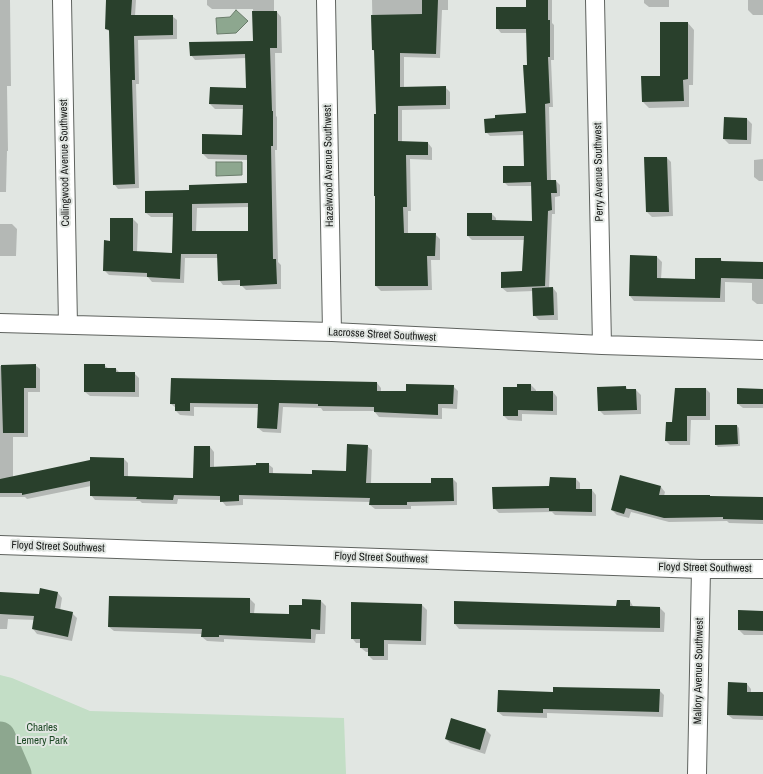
<!DOCTYPE html>
<style>
body{margin:0}
canvas{display:block;background:#e1e6e2}
</style>
<canvas width="763" height="774"></canvas>
<script>
const ctx = document.querySelector('canvas').getContext('2d');
ctx.lineJoin = 'round';
function paint(path, color) { ctx.fillStyle = color; ctx.fill(path, 'evenodd'); }
const shape = rows => new Path2D(rows.map(r => 'M' + r).join(''));
function trace(path, color, width, dash) { ctx.strokeStyle = color; ctx.lineWidth = width; ctx.lineCap = dash ? 'butt' : 'round'; ctx.setLineDash(dash || []); ctx.stroke(path); }
function label(font, color, halo, rows, align = 'center') {
  ctx.font = font + ' "Archivo Narrow",sans-serif'; ctx.lineWidth = 4; ctx.setLineDash([]); ctx.textBaseline = 'middle'; ctx.strokeStyle = halo; ctx.fillStyle = color; for (const [text, x, y, turn = 0] of rows) {
    ctx.save(); ctx.translate(x, y); ctx.rotate((+turn || 0) * Math.PI / 180); ctx.textAlign = isNaN(turn) ? turn : align; if (halo) ctx.strokeText(text, 0, 0); ctx.fillText(text, 0, 0); ctx.restore();
  }
}
const green = shape([
 [0,675,12,678,90,711,344,718,346,774,0,774]
]);
const water = shape([
 [236,10,248,21,236,33,217,34,216,18,230,17,236,10],
 [216,162,242,162,242,175,216,176,216,162]
]);
const shadow = shape([
 [0,0,10,0,11,86,7,86,8,151,7,151,6,192,0,192],
 [107,0,136,0,135,16,172,16,177,20,177,39,138,40,139,84,136,84,139,188,118,189,114,184,110,32,106,29],
 [207,0,274,0,274,12,277,12,281,17,282,53,275,53,276,116,277,117,277,150,275,150,278,262,281,265,281,289,246,290,241,285,223,285,219,280,218,258,185,258,184,283,152,282,148,277,109,275,104,270,111,242,111,219,133,219,138,224,137,252,173,254,174,217,151,217,146,213,190,191,248,184,248,160,208,159,203,154,243,136,244,109,215,109,210,104,247,89,246,58,195,60,191,55,254,42,253,9,212,9,207,5],
 [249,207,249,232,196,232,197,208],
 [372,0,448,0,448,10,442,10,440,58,404,57,404,88,445,87,450,92,450,109,402,110,402,143,428,143,432,148,432,160,410,159,411,211,408,211,408,234,435,234,440,239,440,260,431,260,432,290,381,291,376,286,377,115,375,52,373,50],
 [527,0,552,0,552,23,554,25,554,60,551,60,553,107,549,107,551,181,556,181,560,185,560,196,555,197,555,214,552,214,549,288,553,288,557,293,558,320,539,320,534,315,534,291,507,292,502,288,523,272,524,240,472,240,468,236,492,214,496,218,496,221,533,222,532,186,508,186,504,182,525,167,524,135,490,136,486,132,527,114,527,33,501,33,497,28,527,8],
 [644,0,669,0,669,7,649,7,644,3],
 [748,0,763,0,763,15,753,15,748,10],
 [688,23,694,30,693,85,689,85,689,107,649,108,643,102,661,77],
 [725,118,747,119,752,124,751,144,729,144,724,139],
 [645,158,667,158,671,162,673,216,652,217,647,212],
 [763,159,763,181,759,181,754,177,754,160],
 [0,224,12,224,17,229,16,256,0,256],
 [657,257,662,262,661,280,696,280,720,259,724,262,763,263,763,304,757,304,752,300,752,283,725,282,725,302,634,301,630,296],
 [35,365,40,369,40,392,28,392,28,437,13,437,13,477,124,459,128,463,128,477,194,479,195,447,210,447,214,452,214,467,257,466,268,464,273,468,273,474,313,475,347,472,367,446,372,450,371,484,432,484,453,479,457,483,457,505,411,506,411,509,375,509,370,505,370,502,243,499,243,505,226,506,221,500,178,499,177,504,142,503,140,501,95,500,91,495,91,486,27,499,25,497,0,497,0,366],
 [104,365,109,369,116,369,120,373,134,373,139,378,139,397,90,396,85,392],
 [377,383,381,388,381,392,407,392,453,386,458,391,457,409,442,408,442,419,379,417,374,411,323,411,321,408,283,407,281,433,263,432,258,428,259,408,194,407,194,416,180,415,176,411,176,408,171,404],
 [531,385,536,390,536,392,553,392,557,397,557,415,522,414,522,421,508,420,504,416,518,388],
 [626,387,628,390,636,390,641,395,641,414,604,415,599,410],
 [706,389,710,393,710,420,691,420,690,445,670,445,666,441,673,423],
 [763,390,763,408,743,408,738,404],
 [737,426,739,428,740,446,718,447,716,445],
 [576,479,580,483,580,490,592,490,596,495,596,516,555,515,552,512,499,513,494,508],
 [661,487,665,492,664,496,763,498,763,524,729,523,727,521,669,522,631,512,629,518,617,515,612,510],
 [0,593,40,595,58,593,62,598,60,611,72,613,77,618,72,641,37,634,33,629,35,620,8,619,7,629,0,629],
 [250,599,255,604,254,614,290,615,303,606,321,601,326,606,325,634,316,634,315,643,224,639,224,642,207,641,202,637,202,634,114,631,109,627],
 [630,601,634,608,660,608,665,613,664,632,459,629,455,624,617,607],
 [422,605,427,610,426,645,388,644,388,660,373,660,369,656,369,652,366,652,361,648,361,643,356,643,352,638],
 [763,611,763,635,744,635,739,630],
 [747,684,751,689,751,693,763,694,763,720,733,719,728,715],
 [659,690,664,695,663,717,547,713,547,718,503,716,498,712,554,693],
 [452,720,486,730,491,735,485,754,450,743,446,739]
]);
const river = shape([
 [0,737,16,774]
]);
const building = shape([
 [106,0,132,0,131,15,173,15,173,35,134,36,135,80,132,80,135,184,113,185,109,30,105,29],
 [422,0,438,0,436,54,400,53,400,87,446,86,446,105,398,106,398,141,428,142,428,155,406,155,407,207,403,207,404,233,436,233,435,256,427,256,428,286,375,286,375,196,374,196,374,114,376,114,374,50,372,50,371,15,422,14],
 [526,0,548,0,548,20,550,20,550,57,548,57,550,103,545,104,547,180,556,180,557,193,551,193,552,210,548,211,545,286,501,288,501,272,522,271,524,236,467,236,467,213,492,213,492,220,532,221,531,182,503,183,503,166,524,166,523,131,485,133,484,119,495,118,495,115,526,113,523,65,527,65,526,29,496,29,496,7,526,7],
 [252,11,277,11,277,48,270,48,272,111,273,111,273,146,271,146,273,259,276,259,277,284,240,286,240,280,218,281,217,254,181,254,180,279,147,277,147,273,103,271,104,240,110,241,110,218,133,218,133,251,172,253,173,213,145,213,145,191,189,190,189,185,247,183,247,155,202,154,202,134,242,135,243,105,209,104,210,87,246,88,245,54,190,56,189,42,253,41],
 [248,203,248,231,192,231,192,204],
 [660,22,688,22,688,79,683,80,684,101,642,102,641,76,660,76],
 [724,117,747,118,747,140,723,139],
 [644,157,667,157,669,212,646,212],
 [630,255,657,256,657,278,695,279,695,258,721,258,721,261,763,262,763,279,721,278,720,298,629,296],
 [553,287,554,315,533,316,532,288],
 [36,364,36,388,24,388,24,433,3,433,1,365],
 [84,364,105,364,105,368,116,368,116,372,135,372,135,392,84,392],
 [171,378,377,382,377,391,406,391,406,384,454,385,453,404,438,404,438,415,374,412,374,407,318,406,318,404,279,403,277,429,257,428,258,404,190,403,190,411,175,411,175,404,170,404],
 [517,384,531,384,531,391,553,391,553,411,518,410,518,416,503,416,503,387,517,387],
 [626,386,626,389,636,389,637,410,598,411,597,387],
 [675,388,706,388,706,416,687,416,687,441,665,441,666,422,672,422],
 [737,388,763,389,763,404,737,404],
 [715,425,737,425,738,444,715,445],
 [347,444,368,445,366,483,431,483,431,478,453,478,454,501,407,502,407,505,369,505,370,498,239,495,239,501,220,502,220,496,174,495,173,500,136,499,137,497,90,496,90,481,22,495,22,493,0,493,0,479,90,460,90,457,124,458,124,476,193,478,194,446,210,446,210,467,256,465,256,463,269,463,269,473,312,474,312,470,346,471],
 [620,475,661,486,659,495,710,495,710,496,763,497,763,520,723,519,723,517,664,518,626,508,624,514,611,510],
 [550,477,576,478,576,489,592,489,592,512,549,511,549,508,493,509,492,487,549,486],
 [40,588,58,592,55,608,73,612,68,637,32,629,34,616,0,614,0,592,39,594],
 [109,596,250,598,250,613,289,614,289,605,302,605,302,599,321,600,320,630,311,629,311,639,219,635,219,637,201,637,202,629,108,627],
 [617,600,630,600,630,606,660,607,660,628,454,624,454,601,616,606],
 [351,602,422,604,421,641,384,640,384,656,368,656,368,648,360,648,360,639,351,639],
 [738,610,763,611,763,631,738,630],
 [728,682,747,683,747,692,763,692,763,716,727,715],
 [553,687,660,689,659,712,543,709,543,713,497,712,498,690,553,692],
 [451,718,486,729,480,750,445,739]
]);
const street = shape([
 [62,0,68,325],
 [326,0,332,332],
 [595,0,602,345],
 [0,323,332,332,602,345,763,350],
 [0,545,701,569,763,569],
 [697,774,701,569]
]);
const streetNames = [
 ["Collingwood Avenue Southwest",65,163,-91],
 ["Hazelwood Avenue Southwest",329,166,-91],
 ["Perry Avenue Southwest",599,172,-91],
 ["Lacrosse Street Southwest",382,335,3],
 ["Floyd Street Southwest",58,547,2],
 ["Floyd Street Southwest",381,558,2],
 ["Floyd Street Southwest",705,568,1],
 ["Mallory Avenue Southwest",699,671,-89]
];
const parkNames = [
 ["Charles",42,728],
 ["Lemery Park",42,741]
];
paint(green, '#c3dec6');
paint(water, '#8da78f');
trace(water, '#6a7c6b', 1);
paint(shadow, '#0003');
trace(river, '#8da78f', 31);
paint(building, '#29402c');
trace(street, '#5f635f', 20);
trace(street, '#fff', 18);
label('11px', '#171917', '#e1e6e2', streetNames);
label('11px', '#1d4825', '#e1e6e2', parkNames);
</script>
